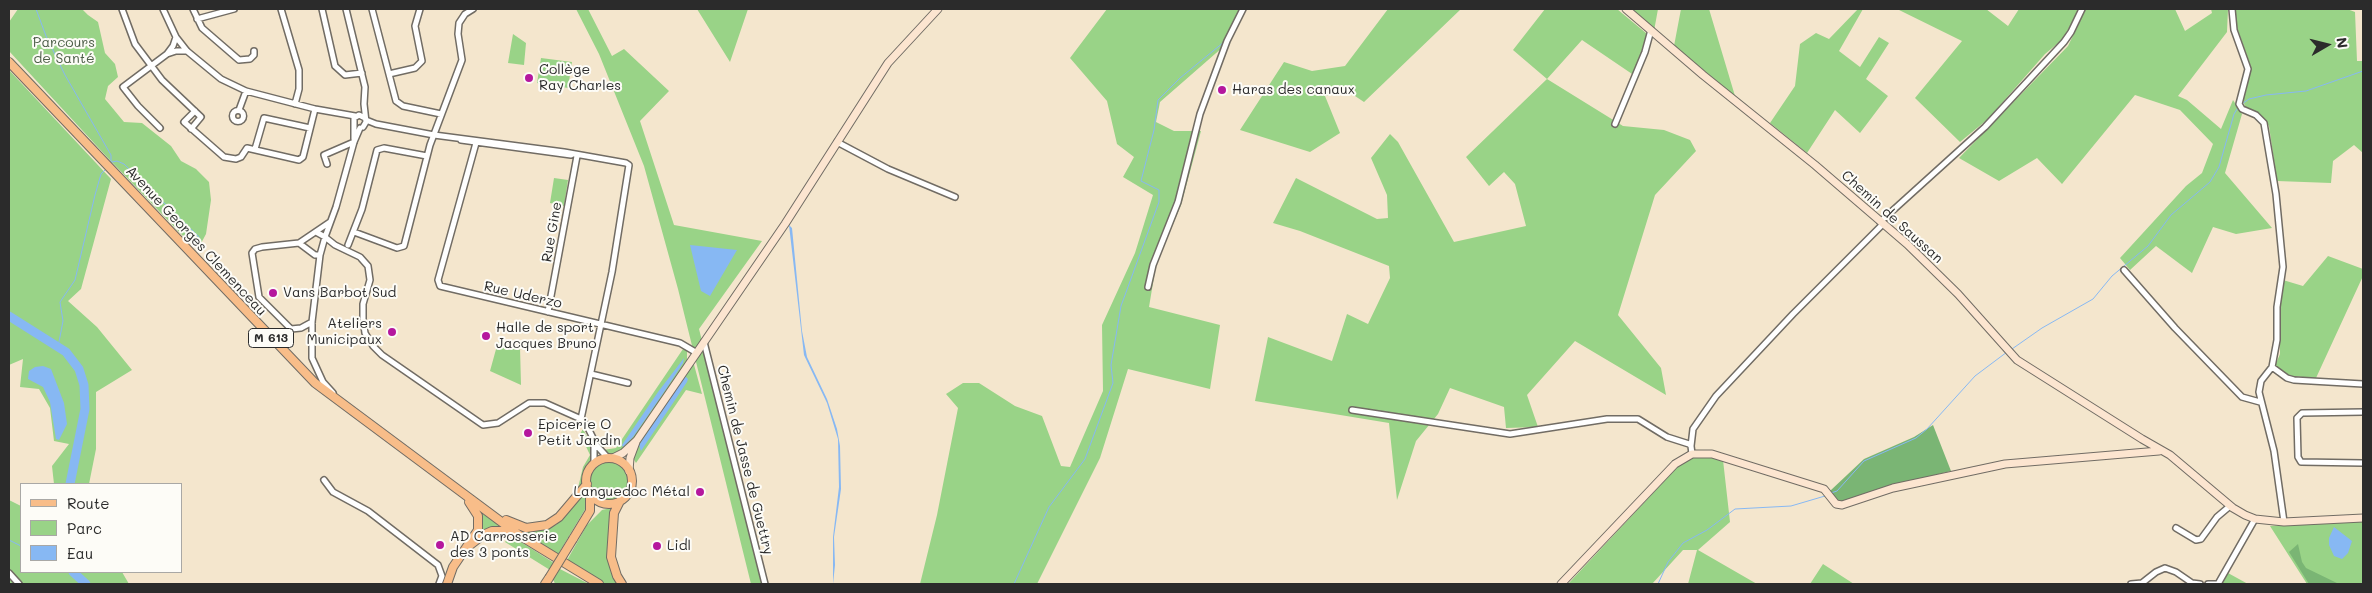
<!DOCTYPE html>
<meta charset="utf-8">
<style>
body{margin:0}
#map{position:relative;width:2372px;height:593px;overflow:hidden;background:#f4e6cd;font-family:Mali,sans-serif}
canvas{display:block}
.frame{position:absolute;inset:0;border:10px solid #2b2b2b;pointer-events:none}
.legend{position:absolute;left:20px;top:483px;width:162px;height:90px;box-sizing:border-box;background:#fdfcf7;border:1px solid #a9a8a5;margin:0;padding:6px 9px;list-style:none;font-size:15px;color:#2b2b2b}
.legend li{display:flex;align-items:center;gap:10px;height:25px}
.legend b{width:25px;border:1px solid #a9a8a5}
.north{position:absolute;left:2302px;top:20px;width:50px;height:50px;-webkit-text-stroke:4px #fdfcf7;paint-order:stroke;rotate:82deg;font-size:14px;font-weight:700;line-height:20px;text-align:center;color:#2b2b2b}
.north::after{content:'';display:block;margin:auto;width:18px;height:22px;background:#2b2b2b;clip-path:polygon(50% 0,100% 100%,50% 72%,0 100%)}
</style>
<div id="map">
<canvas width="2372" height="593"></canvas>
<div class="frame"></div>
<ul class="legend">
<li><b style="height:6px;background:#f8bd89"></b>Route</li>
<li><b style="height:14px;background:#99d387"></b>Parc</li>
<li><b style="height:14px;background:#87b8f3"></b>Eau</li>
</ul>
<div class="north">N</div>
</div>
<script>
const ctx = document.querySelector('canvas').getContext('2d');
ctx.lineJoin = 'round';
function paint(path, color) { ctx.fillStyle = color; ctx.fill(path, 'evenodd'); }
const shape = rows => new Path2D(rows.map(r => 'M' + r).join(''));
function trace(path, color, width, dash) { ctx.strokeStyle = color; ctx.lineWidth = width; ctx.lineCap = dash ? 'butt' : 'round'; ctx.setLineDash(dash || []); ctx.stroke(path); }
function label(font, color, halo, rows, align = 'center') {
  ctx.font = font + ' Mali,sans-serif'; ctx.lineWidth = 4; ctx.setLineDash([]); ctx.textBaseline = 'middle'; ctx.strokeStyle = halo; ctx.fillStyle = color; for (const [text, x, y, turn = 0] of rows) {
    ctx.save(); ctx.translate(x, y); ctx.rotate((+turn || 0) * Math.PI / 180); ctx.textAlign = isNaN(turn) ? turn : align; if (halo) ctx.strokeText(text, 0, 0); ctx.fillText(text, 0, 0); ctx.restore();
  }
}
const green = shape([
 [18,9,82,9,88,15,98,22,105,53,115,64,118,77,108,86,105,99,124,122,142,123,171,146,181,161,196,169,209,182,211,200,206,234,198,249,182,235,106,156,9,51,9,22],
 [576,9,588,9,612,56,624,49,669,91,640,121,674,225,762,241,699,329,763,584,751,584,678,289,644,166,599,54],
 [697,9,748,9,730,62],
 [1107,9,1241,9,1223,47,1160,102,1156,122,1174,131,1201,131,1181,205,1156,265,1149,307,1220,325,1210,389,1128,369,1100,458,1037,584,920,584,937,515,958,408,946,394,963,383,979,383,1015,406,1042,416,1061,466,1070,467,1103,391,1102,325,1135,253,1153,195,1123,177,1134,157,1117,144,1107,101,1070,58],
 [1388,9,1461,9,1364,102,1346,90,1325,96,1340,133,1310,152,1240,130,1284,62,1312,71,1345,66],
 [1545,9,1617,9,1652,38,1638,78,1582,40,1547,79,1623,126,1664,130,1690,140,1696,151,1655,195,1618,315,1661,368,1666,395,1575,341,1527,395,1538,427,1506,428,1504,407,1450,388,1438,414,1416,441,1397,500,1389,423,1255,401,1268,337,1332,361,1347,314,1368,324,1390,278,1389,266,1300,231,1273,223,1296,178,1377,219,1388,218,1387,195,1371,158,1390,134,1398,142,1454,242,1526,226,1515,184,1504,172,1489,186,1466,157,1547,79,1513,50],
 [1634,9,1658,9,1654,31,1633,11],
 [1681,9,1709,9,1735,96,1674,46],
 [1858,9,1863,9,1839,51,1860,67,1879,37,1889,43,1866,79,1888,96,1860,133,1835,110,1807,153,1770,123,1795,86,1800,44,1816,33,1829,39],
 [1897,9,1986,9,2008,26,2019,9,2079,9,2063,39,2045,54,1988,119,1960,142,1915,98,1962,41],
 [2086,9,2175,9,2185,31,2212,13,2211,9,2228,9,2227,32,2178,96,2187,100,2221,129,2233,100,2242,114,2225,173,2272,228,2236,234,2213,227,2192,273,2156,246,2130,270,2120,258,2186,186,2202,173,2213,144,2180,110,2135,95,2062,184,2037,158,1999,181,1959,158,2068,46],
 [2236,9,2347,9,2355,12,2357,61,2363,61,2363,153,2354,145,2333,161,2331,183,2277,181,2269,126,2261,115,2245,107,2243,99,2246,92,2251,67,2236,25],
 [513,34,526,43,524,65,508,63],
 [541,58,572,62,568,88,537,83],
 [9,70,111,179,81,289,68,301,97,327,132,370,96,392,96,449,89,484,54,484,52,466,69,444,54,441,50,408,39,389,20,387,23,359,9,365],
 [554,178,568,180,564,206,550,203],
 [2328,256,2363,269,2363,276,2316,378,2290,376,2275,366,2280,354,2280,308,2283,280,2303,286],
 [498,342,502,343,502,347,516,349,517,347,520,347,521,385,490,371],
 [683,349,687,350,687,362,634,438,622,451,613,455,607,453,603,450,616,448],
 [693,361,702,394,686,390,636,463,633,458,639,443],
 [583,429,592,446,593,457,585,467,582,485,571,499,569,498,578,488,583,467,590,455,580,434],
 [1695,456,1706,456,1723,460,1730,522,1698,550,1757,584,1688,584,1697,550,1683,550,1652,584,1568,584,1684,460],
 '590 481a19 19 0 1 1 38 0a19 19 0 1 1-38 0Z',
 [584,495,587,499,587,506,557,556,515,527,531,532,556,525],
 [9,500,21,506,21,572,122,572,129,584,9,584],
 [611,508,609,533,619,584,605,584,566,562,587,525,602,510],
 [477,510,505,529,483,533,482,518],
 [2363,521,2363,584,2307,584,2270,526],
 [510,535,554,563,550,570,505,542],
 [1823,564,1854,584,1810,584],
 [560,569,589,584,555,584,553,579],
 [2228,573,2248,584,2222,584]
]);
const forest = shape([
 [1933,425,1951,471,1878,489,1842,502,1833,498,1830,491,1864,459,1914,437],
 [2298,544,2302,562,2306,568,2339,584,2309,584,2289,552]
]);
const water = shape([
 [789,225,792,228,802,331,807,357,827,399,837,429,840,446,841,489,834,537,835,565,833,584,833,537,839,487,838,439,827,403,804,355],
 [690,245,737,250,710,296,701,291],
 [684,358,683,363,662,395,633,437,623,447,622,445,658,392],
 [43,366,51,369,64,403,67,424,59,440,56,439,50,402,43,387,28,379,29,371,35,367],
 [685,376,688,379,687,382,641,451,639,445],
 [2334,527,2352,541,2348,553,2342,559,2334,556,2329,545,2329,538]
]);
const stream = shape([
 [36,9,46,36,65,75,111,155,111,164],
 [9,11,10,9],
 [2242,104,2249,99,2266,95,2306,91,2363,71],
 [112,162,117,161,124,164,199,237],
 [58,347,63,321,60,302,75,280,95,195,101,174,106,169],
 [2012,349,2042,328,2093,299,2112,276,2148,246,2171,215,2210,182,2219,167,2234,114,2239,106],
 [1831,493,1837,491,1864,461,1916,438,1927,429,1975,376,2007,352],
 [9,540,21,546],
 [1014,584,1049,507,1085,459,1113,383,1111,365,1121,306,1159,202,1159,190,1141,181,1154,130,1158,100,1180,78,1224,42],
 [1658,584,1668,562,1683,543,1707,530,1735,509,1791,506,1825,496]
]);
const river = shape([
 [9,316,66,352,79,369,84,385,85,409,70,484],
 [73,572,86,584]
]);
const street = shape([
 [122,9,135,44,162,80,201,117,191,129],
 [163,9,176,37,187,51,221,79,246,91,315,109,355,116],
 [193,9,202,28,239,60,250,59,254,55,254,51],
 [281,9,299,70,299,89,295,104],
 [322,9,335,66,345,75,362,73],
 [346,9,365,87,364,104,366,122,363,127],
 [372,9,396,101,403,106,441,114],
 [2232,9,2234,30,2248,69,2239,104,2242,109,2256,115,2264,123,2276,194,2283,267,2277,307,2277,340,2272,367,2261,381,2259,392,2274,451,2284,522],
 [197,19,234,9],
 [167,54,176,51,187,51],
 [389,74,415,68,422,61,415,26,420,9],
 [239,110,246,91],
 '232.5 116a5.5 5.5 0 1 1 11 0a5.5 5.5 0 1 1-11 0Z',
 [195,111,184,122,224,157,236,159,241,157,247,148,299,160,303,157,315,109],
 [366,120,376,124,434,135,564,152,626,163,629,165,612,272,581,419],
 [1615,124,1645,52,1651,30],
 [160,128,138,106,123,87,167,54,173,46,176,37],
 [360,128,354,142,336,207,325,237,335,245,360,257,368,266,370,280,363,304,363,319,365,333,373,346,382,355,483,425,498,423,529,403,545,403,581,419,586,424,597,446,608,458],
 [354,139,354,118,359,115,365,118],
 [461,140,571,155],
 [837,142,888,169,955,197],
 [476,143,438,280,440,286,680,343,697,353],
 [255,149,264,118,310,128],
 [327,164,324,155,354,142],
 [1880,222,1985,127,2064,42,2071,32,2082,9],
 [316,232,325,237,320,255,312,322,312,358,323,382,333,393],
 [354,232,397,248,404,246,430,145,462,60,458,34,459,23,465,14,473,9],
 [299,243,315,255,320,255],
 [348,245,362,209,377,150,384,148,427,156],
 [2124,270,2175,328,2242,397,2260,402],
 [1148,287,1153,265,1178,202,1200,114,1227,41,1243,9],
 [548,312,577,156],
 [312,322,301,328,291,329,259,297,252,253,255,249,262,247,299,243,330,222],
 [704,342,765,584],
 [2272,367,2287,378,2294,380,2363,384],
 [591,374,628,383],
 [1352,410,1510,434,1607,419,1638,419,1667,437,1689,444,1691,446,1692,454],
 [2363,412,2302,413,2297,418,2298,457,2301,462,2363,463],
 [1691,446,1693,429,1716,396,1793,314,1882,225],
 [594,463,594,443],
 [324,480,333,492,368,511,438,565,442,576,439,584],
 [2176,528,2196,540,2201,539,2217,517,2230,506],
 [9,573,19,584],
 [2131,584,2142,583,2156,572,2165,568,2176,572,2192,583,2200,584],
 [2208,584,2219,584],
 [2218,584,2255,519]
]);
const secondary = shape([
 [1626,9,1703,75,1815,165,1907,244,1958,294,2017,360,2142,439,2170,455,2233,508,2245,515,2255,519,2284,522,2363,518],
 [613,458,623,453,637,440,785,224,888,63,938,9],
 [629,471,630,458,636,442],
 [1561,584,1675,464,1692,454,1712,454,1824,489,1836,504,1842,505,1893,488,2005,464,2159,451]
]);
const primary = shape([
 [9,62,315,383,519,535,599,584],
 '586 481a23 23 0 1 1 46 0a23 23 0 1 1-46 0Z',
 [620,501,614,513,611,557,617,576,622,584],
 [506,520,526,528,547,525,559,517,587,484],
 [573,539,590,511,590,493],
 [466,548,483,535,492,531,504,531,513,535],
 [447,584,453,567,478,530,478,516,469,502],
 [545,584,549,578]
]);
const primaryBridge = shape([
 [549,578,573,539]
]);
const markers = [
 [529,78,5,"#b5179e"],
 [1222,90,5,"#b5179e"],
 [273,293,5,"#b5179e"],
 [392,332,5,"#b5179e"],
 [486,336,5,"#b5179e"],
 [528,433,5,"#b5179e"],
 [700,492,5,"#b5179e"],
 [440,545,5,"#b5179e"],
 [657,546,5,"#b5179e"]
];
const shields = [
 [271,338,45]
];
const shieldNames = [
 ["M 613",271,338]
];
const parkNames = [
 ["Parcours",64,43],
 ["de Santé",64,59]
];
const poiNames = [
 ["Collège",539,70],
 ["Ray Charles",539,86],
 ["Haras des canaux",1232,90],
 ["Vans Barbot Sud",283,293],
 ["Ateliers",382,324,"right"],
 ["Municipaux",382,340,"right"],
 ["Halle de sport",496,328],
 ["Jacques Bruno",496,344],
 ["Epicerie O",538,425],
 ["Petit Jardin",538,441],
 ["Languedoc Métal",690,492,"right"],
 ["AD Carrosserie",450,537],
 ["des 3 ponts",450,553],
 ["Lidl",667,546]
];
const streetNames = [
 ["Chemin de Saussan",1892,217,42],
 ["Rue Gine",552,232,-80],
 ["Avenue Georges Clemenceau",196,241,47],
 ["Rue Uderzo",523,295,13],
 ["Chemin de Jasse de Guettry",745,460,76]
];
paint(green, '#99d387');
paint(forest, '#7ab574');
paint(water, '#87b8f3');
trace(stream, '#87b8f3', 1);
trace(river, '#87b8f3', 9);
trace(street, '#716c64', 8);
trace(secondary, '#716c64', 9);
trace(primary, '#716c64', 10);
trace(street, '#fff', 5);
trace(secondary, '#fce5d0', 7);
trace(primary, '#f8bd89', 8);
trace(primaryBridge, '#716c64', 10, []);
trace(primaryBridge, '#f8bd89', 8);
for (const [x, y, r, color] of markers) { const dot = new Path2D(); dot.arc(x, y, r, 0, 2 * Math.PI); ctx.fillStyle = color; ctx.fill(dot); trace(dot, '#fdfcf7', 2); }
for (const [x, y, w] of shields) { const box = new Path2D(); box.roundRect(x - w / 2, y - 9.5, w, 19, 4); ctx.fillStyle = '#fdfcf7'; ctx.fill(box); trace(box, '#2b2b2b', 1); }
label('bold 12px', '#2b2b2b', null, shieldNames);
label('14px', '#4c5d47', '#fdfcf7', parkNames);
label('14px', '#2b2b2b', '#fdfcf7', poiNames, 'left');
label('14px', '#2b2b2b', '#fdfcf7', streetNames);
</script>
